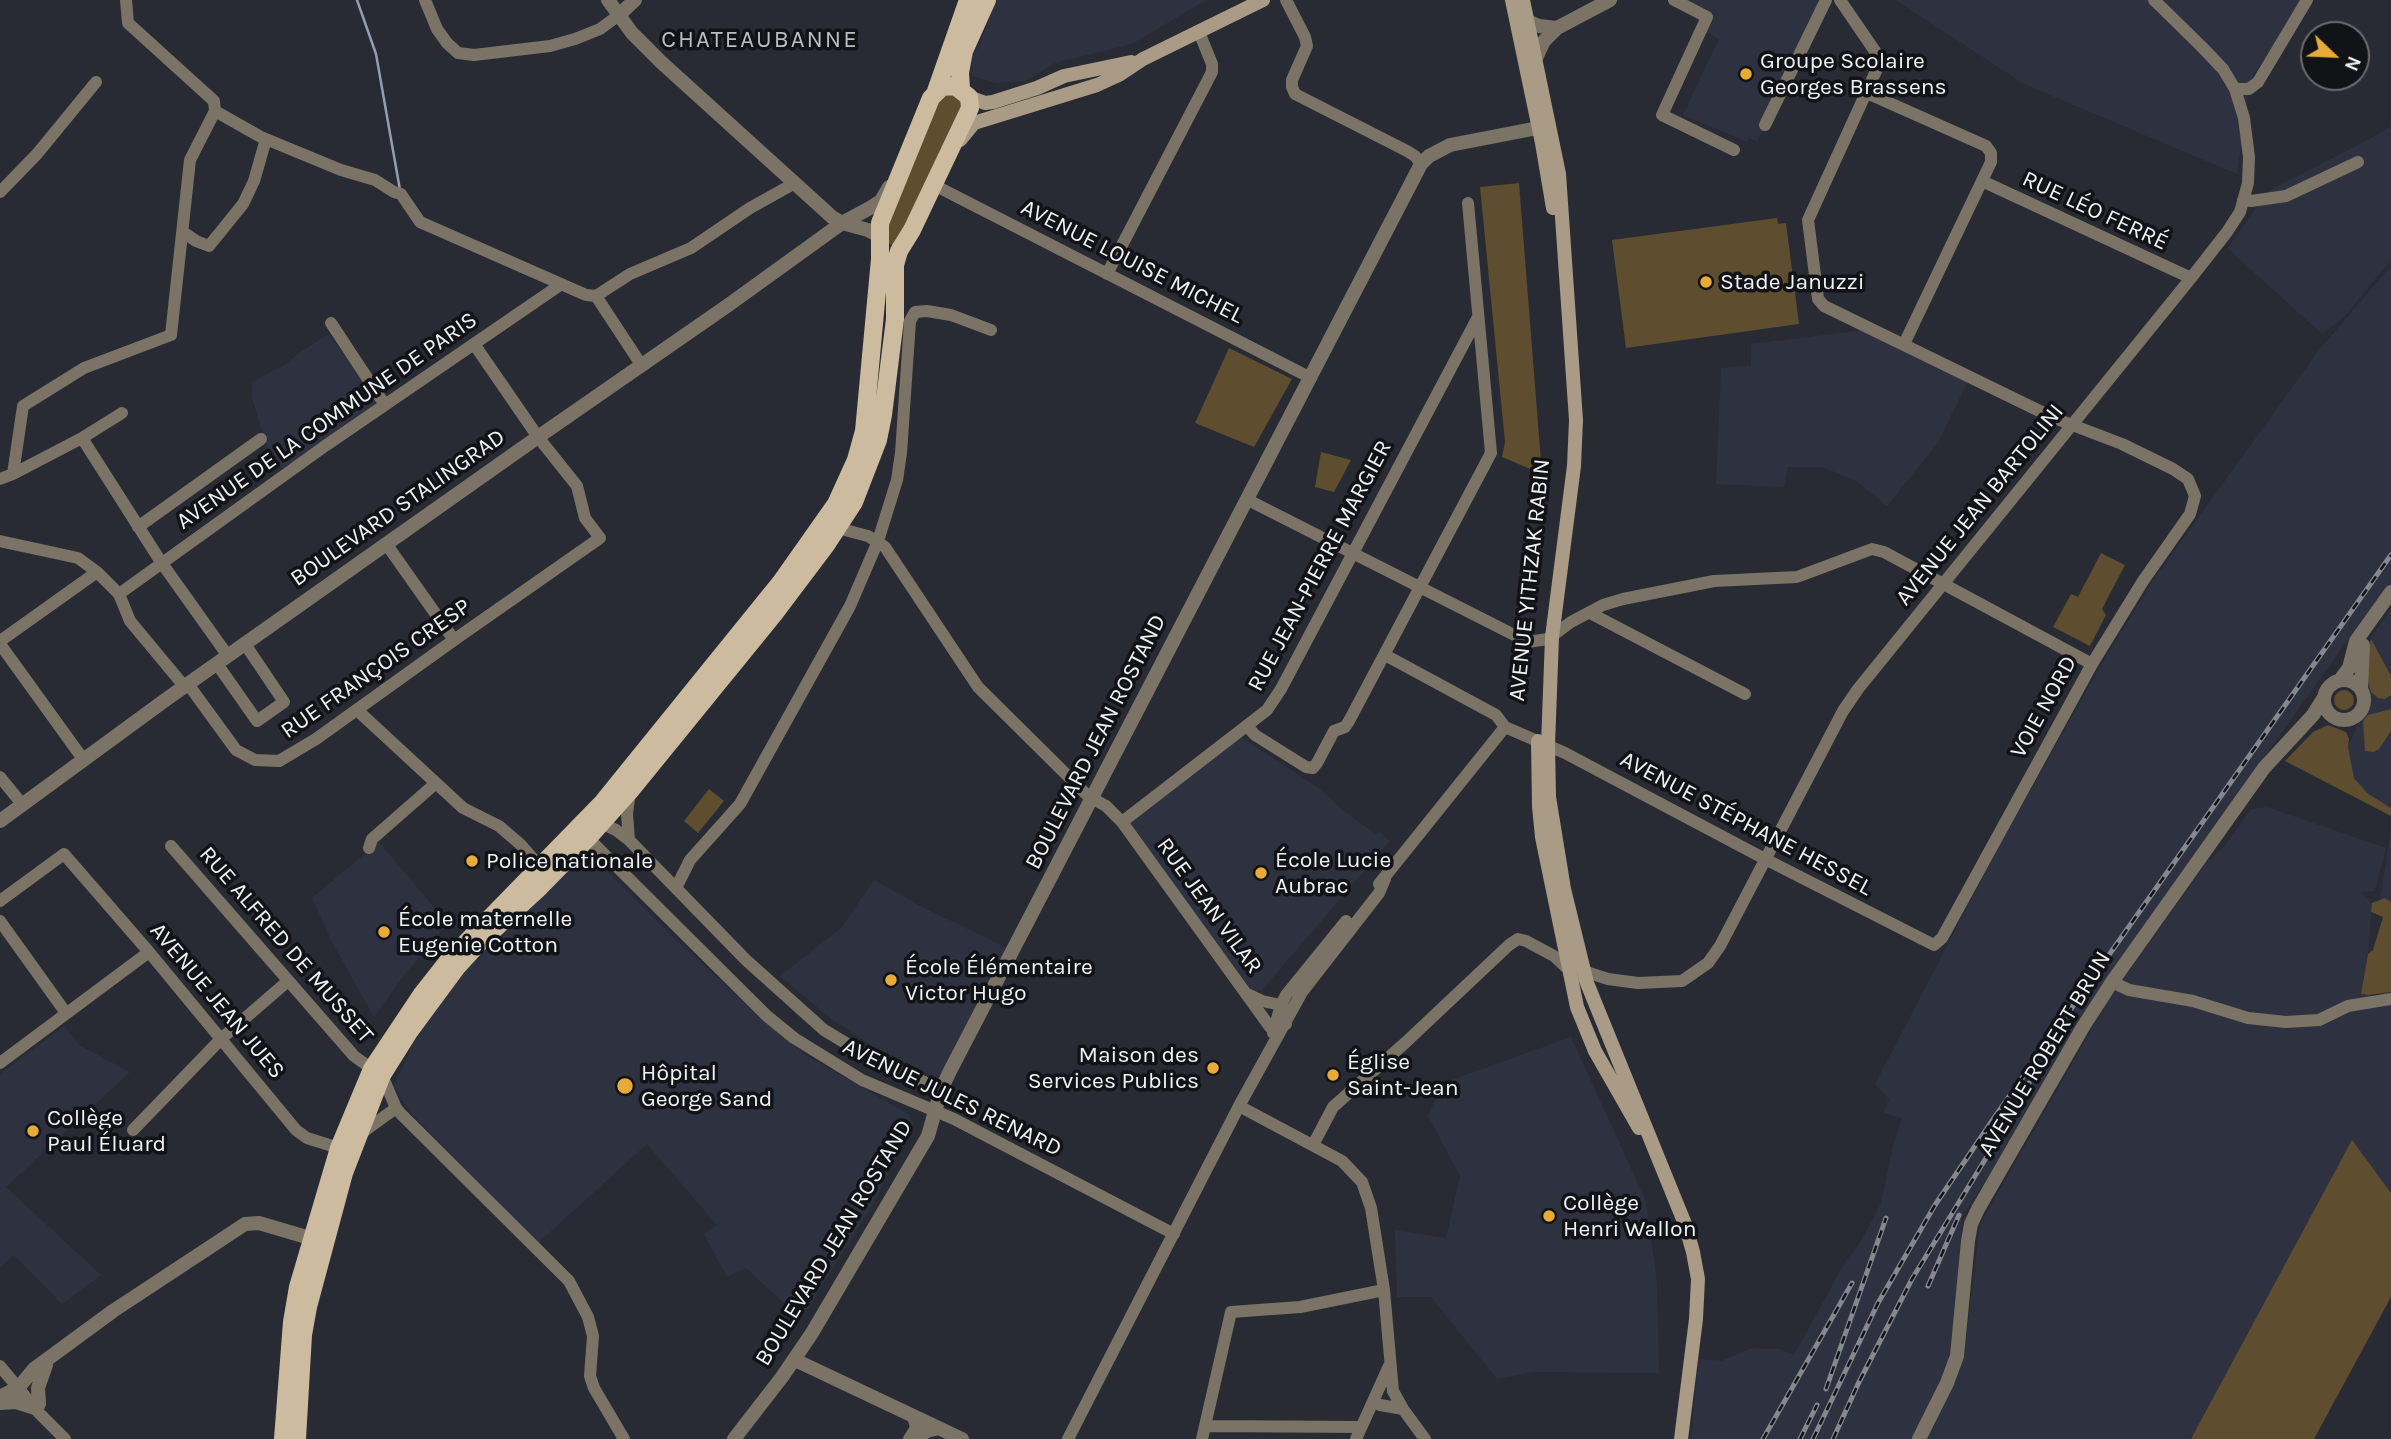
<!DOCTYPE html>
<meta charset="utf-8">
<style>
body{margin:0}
#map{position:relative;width:2391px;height:1439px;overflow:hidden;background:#282b33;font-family:Karla,sans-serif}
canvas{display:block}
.north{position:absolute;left:2300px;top:21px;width:70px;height:70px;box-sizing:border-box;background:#121317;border:2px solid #6a6c70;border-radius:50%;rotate:113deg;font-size:19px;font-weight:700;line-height:28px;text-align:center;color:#eff1f6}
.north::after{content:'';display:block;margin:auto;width:24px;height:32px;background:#e7ac37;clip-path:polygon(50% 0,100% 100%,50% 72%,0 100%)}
</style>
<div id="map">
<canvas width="2391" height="1439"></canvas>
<div class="north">N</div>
</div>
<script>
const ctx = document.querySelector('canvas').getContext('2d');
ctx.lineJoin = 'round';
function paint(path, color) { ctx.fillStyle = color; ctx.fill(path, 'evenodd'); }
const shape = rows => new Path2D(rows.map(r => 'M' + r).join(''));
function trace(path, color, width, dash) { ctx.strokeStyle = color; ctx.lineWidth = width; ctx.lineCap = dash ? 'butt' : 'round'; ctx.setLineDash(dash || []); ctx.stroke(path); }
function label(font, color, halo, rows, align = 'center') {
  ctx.font = font + ' Karla,sans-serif'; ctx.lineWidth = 7; ctx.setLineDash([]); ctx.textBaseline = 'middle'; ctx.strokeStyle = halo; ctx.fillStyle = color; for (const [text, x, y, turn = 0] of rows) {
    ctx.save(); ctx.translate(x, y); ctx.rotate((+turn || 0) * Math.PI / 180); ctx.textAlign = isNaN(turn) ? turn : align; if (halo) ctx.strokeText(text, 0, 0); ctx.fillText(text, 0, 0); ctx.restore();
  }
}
const built = shape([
 [996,0,1206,0,1132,44,1055,63,1025,81,996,83,972,76,972,56,980,44],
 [1674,0,1826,0,1757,142,1749,138,1747,142,1683,115,1719,39,1701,29,1707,18],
 [1896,0,2301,0,2259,68,2254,73,2249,89,2237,174,2024,84],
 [2391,126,2391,260,2344,317,2322,334,2227,248,2269,191,2364,142],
 [2391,266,2391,580,2158,905,2109,978,2018,1131,1962,1217,1953,1351,1951,1361,1913,1439,1691,1439,1698,1359,1721,1361,1752,1348,1780,1349,1794,1355,1845,1262,1860,1243,1881,1203,1893,1146,1902,1118,1884,1113,1889,1099,1875,1084,2002,841,2105,658,2152,582,2319,350],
 [1872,329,1970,377,1937,444,1887,506,1856,481,1823,467,1788,467,1784,487,1716,484,1721,368,1751,366,1751,344],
 [329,334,379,403,282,469,267,447,252,398,252,382,284,365,302,351],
 [2391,609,2391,814,2356,792,2348,747,2360,719,2371,637],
 [1239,736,1321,790,1345,812,1376,834,1379,831,1390,841,1262,990,1247,994,1122,822],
 [2267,807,2386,848,2375,891,2361,892,2372,903,2368,954,2361,994,2391,999,2391,1193,2375,1172,2229,1439,1923,1439,1939,1412,1964,1356,1980,1224,2108,1001,2207,862,2223,848,2251,809],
 [2391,829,2391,914,2379,906],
 [379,842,448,924,404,975,374,1017,332,942,312,898],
 [584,853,590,854,677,941,785,1039,806,1055,910,1115,913,1124,872,1206,801,1319,746,1268,727,1277,704,1234,717,1225,647,1144,538,1243,409,1111,394,1086,414,1042,465,971],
 [874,880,920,906,1013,951,945,1082,871,1045,831,1019,780,976,842,927],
 [64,1026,79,1045,130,1072,6,1187,101,1275,62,1304,14,1255,0,1268,0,1074],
 [1571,1037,1646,1201,1657,1282,1659,1373,1533,1372,1497,1379,1431,1297,1397,1297,1395,1230,1446,1238,1460,1176,1428,1116,1443,1083]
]);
const green = shape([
 [936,91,969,97,897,244,891,245,885,241,880,223],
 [1519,183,1542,474,1502,457,1505,442,1480,187],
 [1777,218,1778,224,1786,223,1799,324,1626,348,1612,240],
 [1229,348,1292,379,1254,447,1195,423],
 [1321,452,1351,460,1334,492,1315,487],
 [2101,553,2125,565,2102,609,2106,615,2090,646,2053,627,2071,594,2078,597],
 [2371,639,2391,676,2391,695,2385,699,2378,698,2371,692,2367,677,2367,657],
 '2334 700a10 10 0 1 1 20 0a10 10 0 1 1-20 0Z',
 [2391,709,2391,731,2379,749,2374,752,2365,751,2363,721,2368,715],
 [2328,725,2346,732,2349,739,2348,747,2354,778,2367,793,2391,808,2391,816,2285,761,2313,732],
 [709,789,724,801,698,833,684,821],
 [2385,898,2391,902,2391,992,2368,995,2361,994,2368,954,2373,950,2383,917,2371,912,2372,903],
 [2352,1140,2391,1193,2391,1297,2314,1439,2191,1439]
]);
const stream = shape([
 [357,0,376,54,400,190]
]);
const minor = shape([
 [425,0,437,29,447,43,458,53,474,55,550,46,575,39,600,29,619,15],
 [1286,0,1305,37,1307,46,1292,80,1292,87,1295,94,1407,151,1415,156,1421,164],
 [1674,0,1707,17,1662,115,1734,150],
 [2235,89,2249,89,2258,82,2307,0],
 [1867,93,1986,146,1991,153,1991,162,1904,344],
 [215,111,261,137,341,170,375,180,394,192,401,194,420,222,586,295,596,296,630,274,691,248,750,208,795,183],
 [1765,125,1826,0],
 [1982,181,2191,278],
 [934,185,1311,378],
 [0,192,37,154,96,82],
 [2243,200,2251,201,2286,196,2358,162],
 [183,232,196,241,209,246,243,204,254,181,266,139],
 [1107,274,1212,72,1212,64,1199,32],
 [596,296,642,366],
 [331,323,385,405],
 [82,438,161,562,228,656],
 [13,474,82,438,122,413],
 [0,479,13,474,23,406,84,368,171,335,190,160,215,111,214,101,128,23,126,0],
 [1248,500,1528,642,1548,639,1571,622,1603,605,1623,599,1714,581,1797,577,1872,549,1884,552,2092,664],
 [138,527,261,439],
 [837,528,868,536,885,547,978,687,1088,796,1106,806,1122,822,1270,1027,1280,1028,1286,1024],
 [0,541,78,558,97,572,119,594,130,621,184,686],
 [387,545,454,640],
 [119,594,325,446,560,285],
 [1590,613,1745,694],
 [0,641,97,572],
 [0,644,83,759],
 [1385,655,1496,715,1505,727,1565,753,1765,859,1928,942,1934,945,1942,938,2092,664,2143,581,2190,514,2195,496,2188,479,2173,469,2122,444,2054,418,1824,306,1818,299,1808,220,1881,60,1840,0],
 [217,664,257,721,284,702,245,644],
 [188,684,236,750,255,760,279,761,316,739,454,640,600,538,585,518,577,486,538,437,474,344],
 [357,710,463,808,499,826,520,844,544,871],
 [1247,726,1255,735,1306,767,1313,768,1317,763,1334,731,1345,727,1349,721,1491,453,1468,203],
 [0,777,22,804],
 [630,791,627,814,629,840,746,960,824,1030,864,1054,941,1090],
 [1122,822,1267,710,1281,689,1478,317],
 [601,823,616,830,629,840],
 [588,838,767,1016,794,1038,862,1080,954,1119,1174,1234],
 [171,846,354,1056,372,1069],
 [369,848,372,839,436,783],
 [1379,884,1505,727],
 [676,888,690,860,740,804,850,606,878,541,897,480,901,453,910,321,915,312,927,311,951,315,991,330],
 [0,901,64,854,149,952,296,1130,307,1138,345,1150],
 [0,921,66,1013],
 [2112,982,2129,990,2193,1001,2248,1018,2286,1022,2319,1020,2348,1006,2391,999],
 [1573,983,1578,973,1583,971,1608,979,1638,983,1682,981,1708,963,1720,946,1843,711,1858,689,2191,278,2227,232,2240,212,2248,183,2249,157,2244,118,2235,89,2223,69,2201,46,2154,0],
 [1247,994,1262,1001,1281,1005,1284,1009],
 [1273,1033,1281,1005,1286,995,1346,921],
 [0,1063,149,952],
 [382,1075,396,1108,401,1114,569,1281,588,1317,593,1336,590,1376,594,1388,624,1439],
 [1239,1106,1342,1161,1362,1182,1371,1208,1384,1290,1393,1391,1403,1409,1425,1439],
 [133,1130,222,1038,288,981],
 [359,1135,396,1108],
 [1313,1145,1333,1107,1405,1043,1509,945,1518,939,1526,941,1554,956,1572,973],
 [0,1366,39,1413,65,1439],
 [1380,1405,1403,1409],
 [1205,1426,1361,1427],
 [909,1439,916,1428,913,1416],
 [917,1439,927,1432,939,1429],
 [1068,1439,1239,1106,1302,992,1379,893,1385,879],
 [1202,1439,1231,1312,1300,1307,1384,1290],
 [1356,1439,1389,1366]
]);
const tertiary = shape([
 [608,0,632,33,661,62,832,217,842,223,868,230,881,237],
 [619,15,635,0],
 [1528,21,1539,26,1557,28],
 [1535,60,1544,41,1557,28,1610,0],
 '2324 700a20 20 0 1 1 40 0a20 20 0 1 1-40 0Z',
 [2340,680,2349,668,2356,641,2391,592],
 [2361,689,2363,645],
 [0,821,168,698,538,437,727,306,842,223,870,208,881,201,889,187],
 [795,1360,962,1439],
 [0,1397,19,1387,34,1369,113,1311,245,1224,259,1223,320,1241],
 [0,1403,16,1402,35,1408],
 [39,1404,38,1388,46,1365],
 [734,1439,782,1377,812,1333,928,1136,941,1090,950,1071,1421,164,1429,156,1450,145,1538,128],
 [1919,1439,1947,1383,1957,1356,1968,1241,1971,1224,1978,1209,2083,1027,2112,982,2264,768,2313,715,2323,699]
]);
const secondary = shape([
 [1512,0,1542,143,1553,208],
 [1523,0,1559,174,1576,420,1574,466,1552,637,1548,745,1549,797,1564,889,1587,983,1685,1224,1693,1252,1698,1279,1696,1319,1681,1439],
 [969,97,985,103,993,102,1037,88,1064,76,1131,62],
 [960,140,974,123,1097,85,1119,75,1143,59,1263,0],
 [1538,741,1539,806,1542,837,1577,1007,1595,1051,1639,1128]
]);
const primary = shape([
 [961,89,960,73,964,51,987,0],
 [936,91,968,0],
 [283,1439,292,1322,298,1287,339,1148,372,1069,422,994,448,961,603,802,781,582,836,504,856,460,864,431,880,259,880,223,931,98,942,87,955,86,969,97,970,108,912,230,899,251,895,265,895,319,883,415,878,440,854,502,826,545,774,614,630,791,588,838,540,887,478,944,457,967,409,1032,382,1075,344,1173,308,1307,303,1335,297,1439]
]);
const rail = shape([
 [1928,1286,1959,1215],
 [1826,1389,1886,1218],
 [1763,1439,1852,1283],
 [1800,1439,1817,1405],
 [1813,1439,1878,1303,1935,1205,1994,1118,2391,555],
 [1833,1439,1859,1382,1912,1279,1994,1145,2029,1083]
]);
const markers = [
 [1746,74,7,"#e7ac37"],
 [1706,282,7,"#e7ac37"],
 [472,861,7,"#e7ac37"],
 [1261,873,7,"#e7ac37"],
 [384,932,7,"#e7ac37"],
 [891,980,7,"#e7ac37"],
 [1213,1068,7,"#e7ac37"],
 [1333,1075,7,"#e7ac37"],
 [625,1086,9,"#e7ac37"],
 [33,1131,7,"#e7ac37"],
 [1549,1216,7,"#e7ac37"]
];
const poiNames = [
 ["Groupe Scolaire",1760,61],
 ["Georges Brassens",1760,87],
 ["Stade Januzzi",1720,282],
 ["École Lucie",1275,860],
 ["Aubrac",1275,886],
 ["Police nationale",486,861],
 ["École maternelle",398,919],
 ["Eugenie Cotton",398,945],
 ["École Élémentaire",905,967],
 ["Victor Hugo",905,993],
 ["Maison des",1199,1055,"right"],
 ["Services Publics",1199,1081,"right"],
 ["Église",1347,1062],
 ["Saint-Jean",1347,1088],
 ["Hôpital",641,1073],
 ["George Sand",641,1099],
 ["Collège",47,1118],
 ["Paul Éluard",47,1144],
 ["Collège",1563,1203],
 ["Henri Wallon",1563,1229]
];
const streetNames = [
 ["RUE LÉO FERRÉ",2095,211,25],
 ["AVENUE LOUISE MICHEL",1132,262,27],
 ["AVENUE DE LA COMMUNE DE PARIS",327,421,-35],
 ["AVENUE JEAN BARTOLINI",1980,505,-51],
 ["BOULEVARD STALINGRAD",398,508,-35],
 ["RUE JEAN-PIERRE MARGIER",1320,566,-62],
 ["AVENUE YITHZAK RABIN",1530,580,-84],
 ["RUE FRANÇOIS CRESP",376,669,-35],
 ["VOIE NORD",2044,707,-61],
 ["BOULEVARD JEAN ROSTAND",1096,742,-63],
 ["AVENUE STÉPHANE HESSEL",1746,824,28],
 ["RUE JEAN VILAR",1209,906,54],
 ["RUE ALFRED DE MUSSET",286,945,49],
 ["AVENUE JEAN JUES",217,1001,50],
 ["AVENUE ROBERT BRUN",2045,1054,-59],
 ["AVENUE JULES RENARD",952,1098,26],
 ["BOULEVARD JEAN ROSTAND",834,1243,-59]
];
const neighbourhoodNames = [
 ["CHATEAUBANNE",760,40]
];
paint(built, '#2e3240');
paint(green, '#5e4d2f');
trace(stream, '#959cb4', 2.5);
trace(minor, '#7b7365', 12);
trace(tertiary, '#7b7365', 14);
trace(secondary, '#a99b85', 14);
trace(primary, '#ccbb9e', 18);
trace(rail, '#85888f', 5);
trace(rail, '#121317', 2.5, [8]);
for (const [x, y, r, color] of markers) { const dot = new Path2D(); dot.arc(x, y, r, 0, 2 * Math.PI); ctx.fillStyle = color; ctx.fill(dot); trace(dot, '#121317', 2.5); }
label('23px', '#eff1f6', '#121317', poiNames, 'left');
label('23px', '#eff1f6', '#121317', streetNames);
ctx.letterSpacing = '2px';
label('24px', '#babdc8', '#121317', neighbourhoodNames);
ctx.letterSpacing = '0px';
</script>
